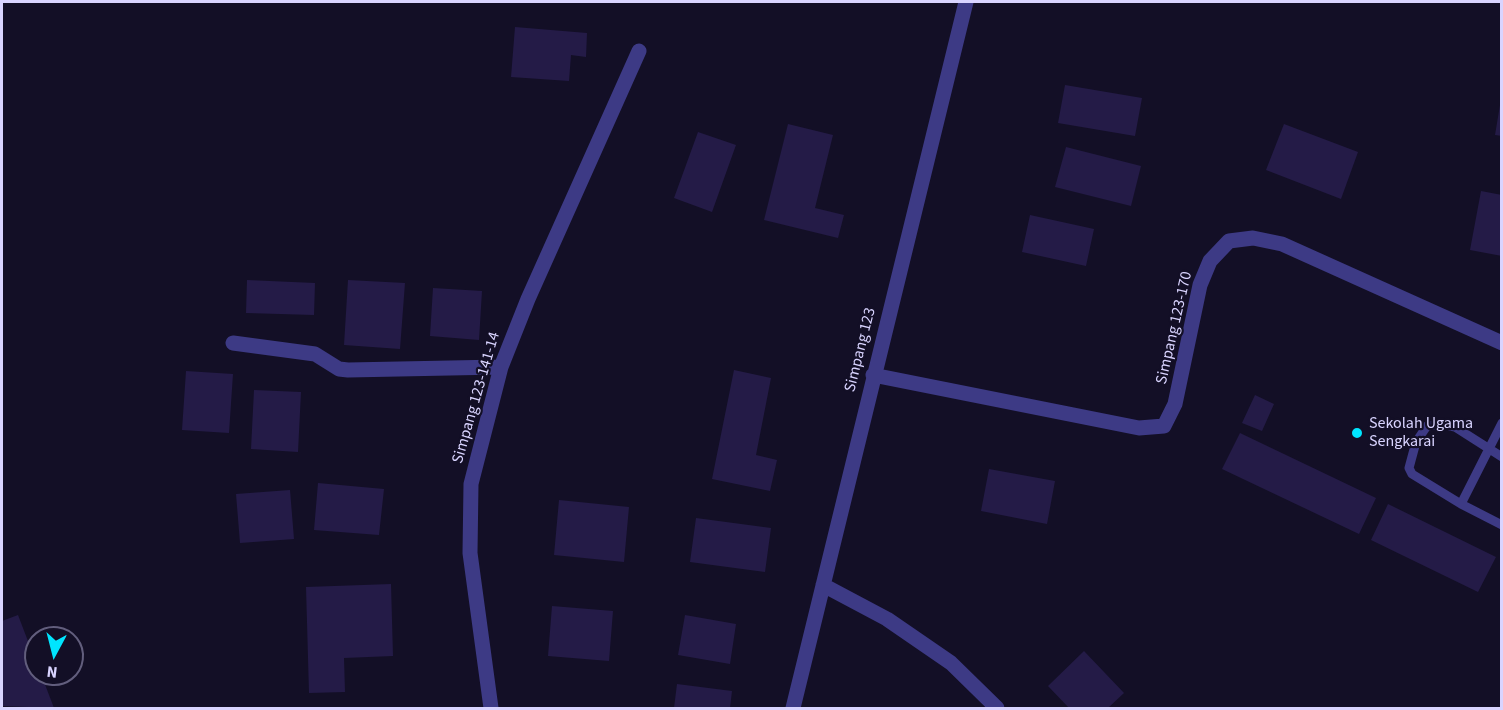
<!DOCTYPE html>
<style>
body{margin:0}
#map{position:relative;width:1503px;height:710px;overflow:hidden;background:#130f26;font-family:"Source Sans 3",sans-serif}
canvas{display:block}
.frame{position:absolute;inset:0;border:3px solid #d9d4ff;pointer-events:none}
.north{position:absolute;left:24px;top:626px;width:60px;height:60px;box-sizing:border-box;background:#130f26;border:2px solid #625e7d;border-radius:50%;rotate:187deg;font-size:16px;font-weight:700;line-height:24px;text-align:center;color:#d9d4ff}
.north::after{content:'';display:block;margin:auto;width:21px;height:27px;background:#00e5ff;clip-path:polygon(50% 0,100% 100%,50% 72%,0 100%)}
</style>
<div id="map">
<canvas width="1503" height="710"></canvas>
<div class="frame"></div>
<div class="north">N</div>
</div>
<script>
const ctx = document.querySelector('canvas').getContext('2d');
ctx.lineJoin = 'round';
function paint(path, color) { ctx.fillStyle = color; ctx.fill(path, 'evenodd'); }
const shape = rows => new Path2D(rows.map(r => 'M' + r).join(''));
function trace(path, color, width, dash) { ctx.strokeStyle = color; ctx.lineWidth = width; ctx.lineCap = dash ? 'butt' : 'round'; ctx.setLineDash(dash || []); ctx.stroke(path); }
function label(font, color, halo, rows, align = 'center') {
  ctx.font = font + ' "Source Sans 3",sans-serif'; ctx.lineWidth = 4.5; ctx.setLineDash([]); ctx.textBaseline = 'middle'; ctx.strokeStyle = halo; ctx.fillStyle = color; for (const [text, x, y, turn = 0] of rows) {
    ctx.save(); ctx.translate(x, y); ctx.rotate((+turn || 0) * Math.PI / 180); ctx.textAlign = isNaN(turn) ? turn : align; if (halo) ctx.strokeText(text, 0, 0); ctx.fillText(text, 0, 0); ctx.restore();
  }
}
const building = shape([
 [515,27,587,33,586,57,571,55,569,81,511,77],
 [1065,85,1142,98,1135,136,1058,123],
 [1500,105,1502,105,1502,136,1495,135],
 [788,124,833,135,815,208,844,215,838,238,764,220],
 [1284,124,1358,152,1341,199,1266,170],
 [698,132,736,145,712,212,674,198],
 [1066,147,1141,166,1131,206,1055,187],
 [1481,191,1502,195,1502,256,1470,250],
 [1030,215,1094,229,1086,266,1022,252],
 [247,280,315,283,314,315,246,313],
 [348,280,405,283,400,349,344,345],
 [433,288,482,291,479,340,430,336],
 [734,370,771,378,756,455,777,460,770,491,712,479],
 [186,371,233,374,229,433,182,430],
 [254,390,301,392,298,452,251,449],
 [1255,395,1274,404,1262,431,1242,423],
 [1240,433,1376,498,1359,534,1222,469],
 [989,469,1055,481,1047,524,981,511],
 [318,483,384,489,379,535,314,530],
 [290,490,294,539,240,543,236,494],
 [559,500,629,507,624,562,554,555],
 [1388,504,1496,557,1478,592,1371,540],
 [696,518,771,528,765,572,690,562],
 [391,584,393,656,344,658,345,692,309,693,306,587],
 [552,606,613,611,609,661,548,656],
 [18,615,36,662,36,674,41,674,54,708,2,706,2,621],
 [685,615,736,624,730,664,678,655],
 [1084,651,1124,693,1108,708,1069,708,1048,686],
 [677,684,732,691,730,708,674,708]
]);
const lane = shape([
 [1502,423,1461,504,1502,525],
 [1461,504,1412,474,1409,468,1416,442,1427,426,1442,424,1455,427,1502,457]
]);
const street = shape([
 [233,343,315,354,339,369,348,370,501,367],
 [873,375,1139,428,1164,426,1175,404,1200,285,1210,261,1229,241,1253,238,1282,244,1502,343],
 [823,585,887,619,951,663,997,708],
 [491,708,470,553,471,484,501,367,528,299,639,51],
 [793,708,966,2]
]);
const markers = [
 [1357,433,6,"#00e5ff"]
];
const streetNames = [
 ["Simpang 123-170",1175,328,-77],
 ["Simpang 123",861,350,-76],
 ["Simpang 123-141-14",477,398,-74]
];
const poiNames = [
 ["Sekolah Ugama",1369,424],
 ["Sengkarai",1369,442]
];
paint(building, '#241b47');
trace(lane, '#3d3a85', 9);
trace(street, '#3d3a85', 15);
for (const [x, y, r, color] of markers) { const dot = new Path2D(); dot.arc(x, y, r, 0, 2 * Math.PI); ctx.fillStyle = color; ctx.fill(dot); trace(dot, '#130f26', 2); }
label('16px', '#d9d4ff', '#130f26', streetNames);
label('16px', '#d9d4ff', '#130f26', poiNames, 'left');
</script>
